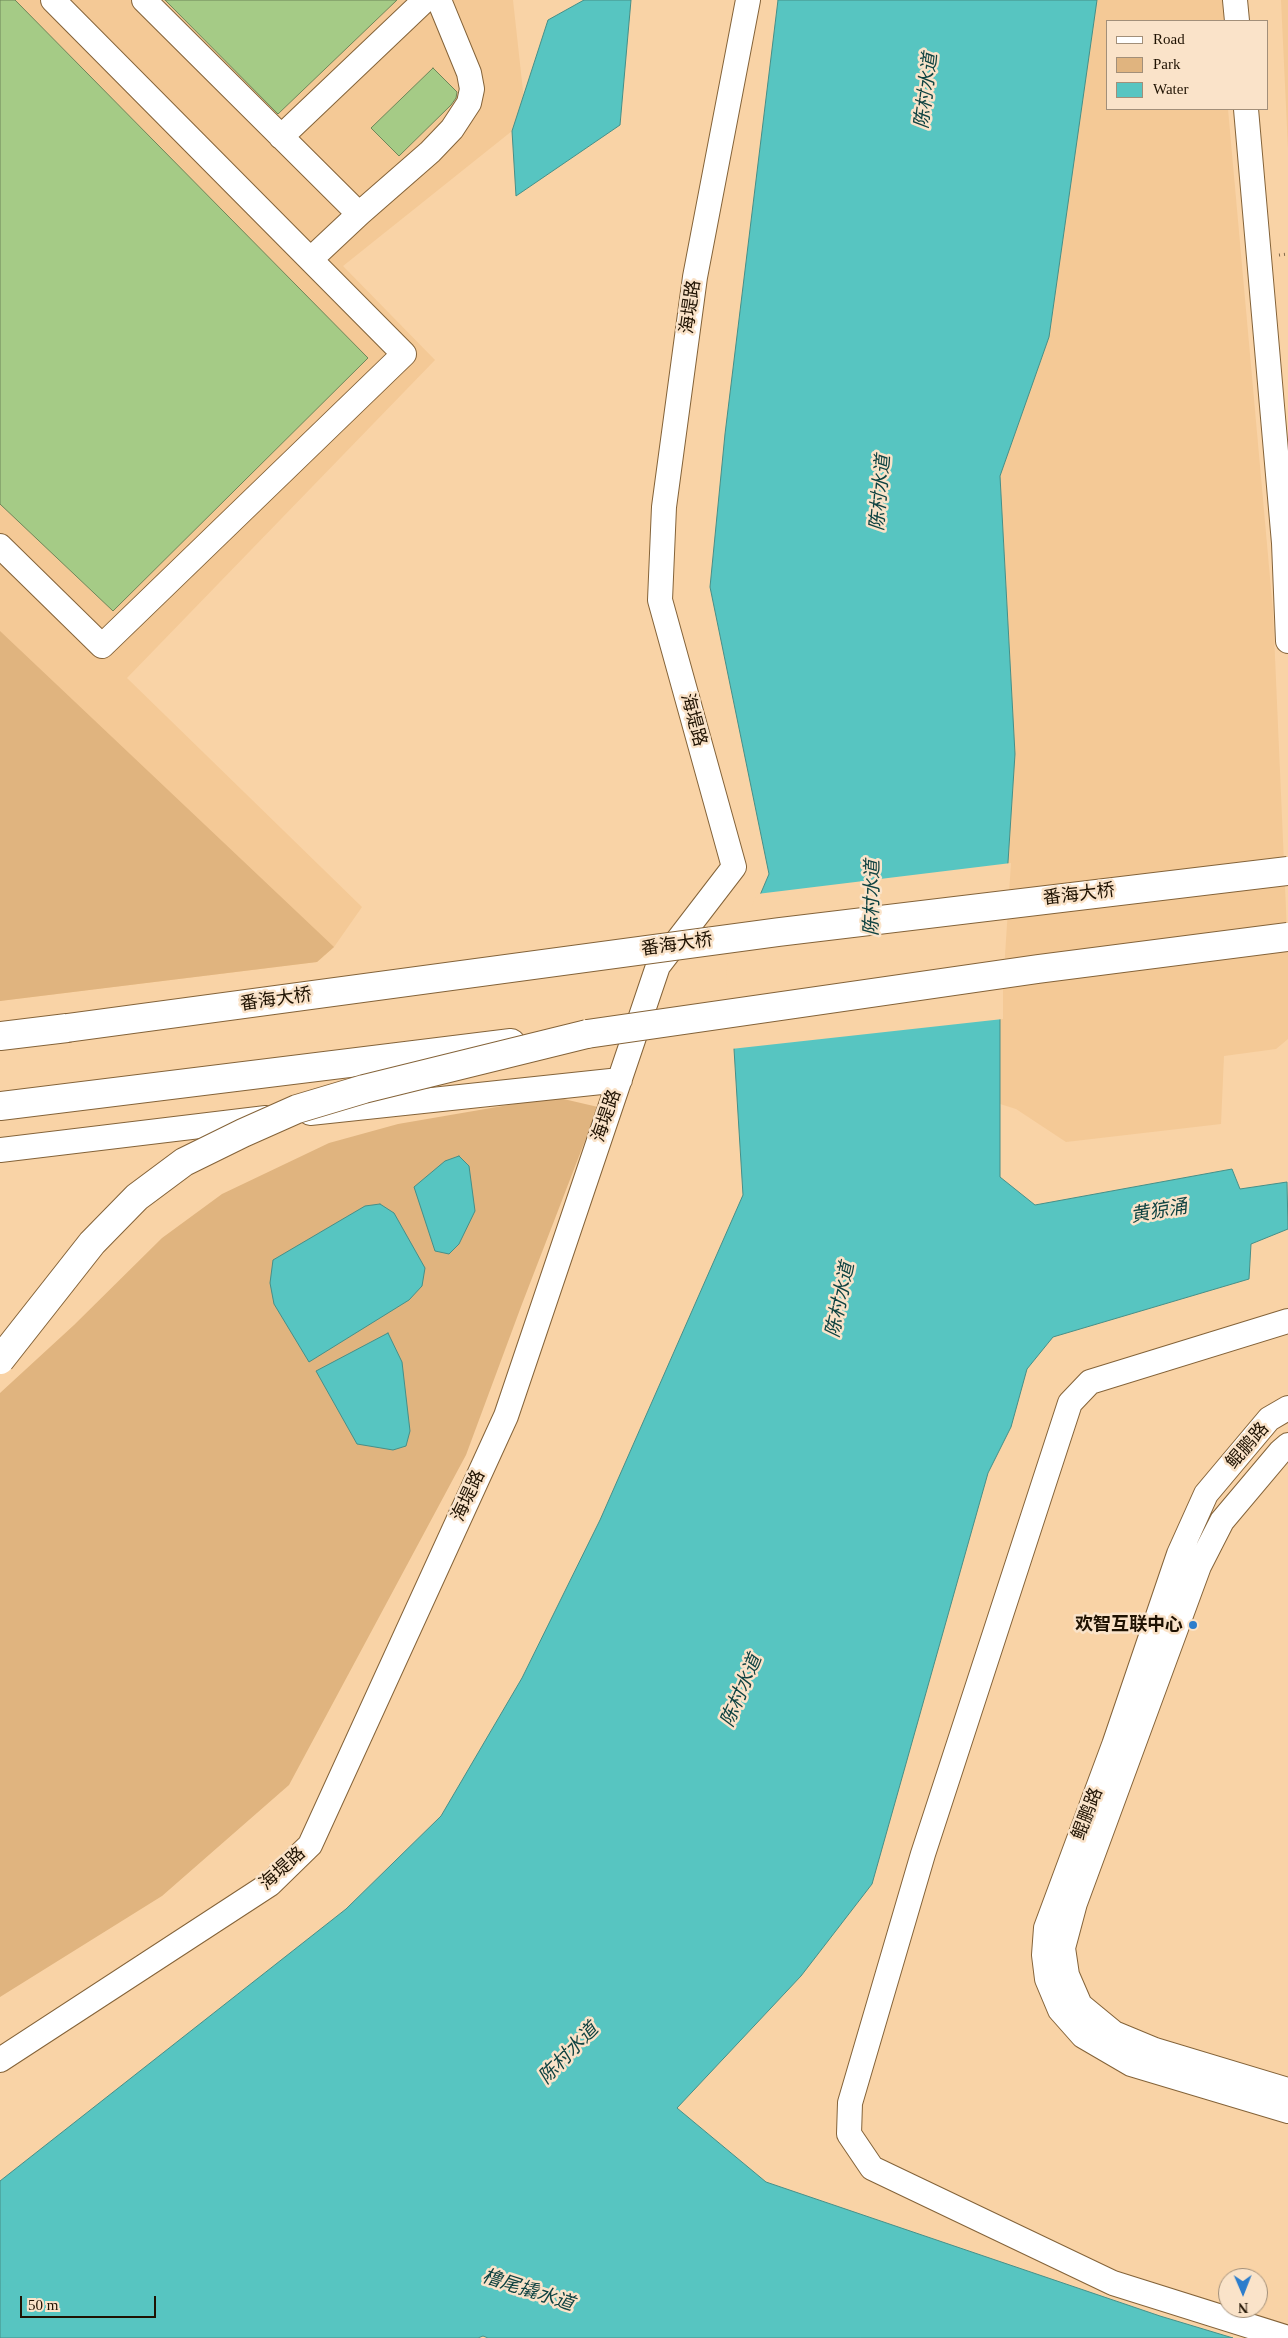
<!DOCTYPE html>
<meta charset="utf-8">
<style>
body{margin:0}
#map{position:relative;width:1288px;height:2338px;overflow:hidden;background:#f9d3a6;font-family:"Times New Roman",serif}
canvas{display:block}
.legend{position:absolute;left:1106px;top:20px;width:162px;height:90px;box-sizing:border-box;background:#fae3c9;border:1px solid #a28f79;margin:0;padding:6px 9px;list-style:none;font-size:15px;color:#1f1202}
.legend li{display:flex;align-items:center;gap:10px;height:25px}
.legend b{width:25px;border:1px solid #a28f79}
.north{position:absolute;left:1218px;top:2268px;width:50px;height:50px;box-sizing:border-box;background:#fae3c9;border:1px solid #a28f79;border-radius:50%;rotate:179deg;font-size:14px;font-weight:700;line-height:20px;text-align:center;color:#1f1202}
.north::after{content:'';display:block;margin:auto;width:18px;height:22px;background:#2c7dcc;clip-path:polygon(50% 0,100% 100%,50% 72%,0 100%)}
.scale{position:absolute;left:20px;top:2296px;width:136px;height:22px;box-sizing:border-box;border:2px solid #1f1202;border-top:0;padding-left:6px;font-size:15px;line-height:18px;white-space:nowrap;color:#1f1202;-webkit-text-stroke:4px #fae3c9;paint-order:stroke}
</style>
<div id="map">
<canvas width="1288" height="2338"></canvas>
<ul class="legend">
<li><b style="height:6px;background:#fff"></b>Road</li>
<li><b style="height:14px;background:#e0b47f"></b>Park</li>
<li><b style="height:14px;background:#57c5c1"></b>Water</li>
</ul>
<div class="north">N</div>
<div class="scale">50 m</div>
</div>
<script>
const ctx = document.querySelector('canvas').getContext('2d');
ctx.lineJoin = 'round';
function paint(path, color) { ctx.fillStyle = color; ctx.fill(path, 'evenodd'); }
const shape = rows => new Path2D(rows.map(r => 'M' + r).join(''));
function trace(path, color, width, dash) { ctx.strokeStyle = color; ctx.lineWidth = width; ctx.lineCap = dash ? 'butt' : 'round'; ctx.setLineDash(dash || []); ctx.stroke(path); }
function label(font, color, halo, rows, align = 'center') {
  ctx.font = font + ' "Times New Roman","Noto Sans SC",serif'; ctx.lineWidth = 5; ctx.setLineDash([]); ctx.textBaseline = 'middle'; ctx.strokeStyle = halo; ctx.fillStyle = color; for (const [text, x, y, turn = 0] of rows) {
    ctx.save(); ctx.translate(x, y); ctx.rotate((+turn || 0) * Math.PI / 180); ctx.textAlign = isNaN(turn) ? turn : align; if (halo) ctx.strokeText(text, 0, 0); ctx.fillText(text, 0, 0); ctx.restore();
  }
}
const built = shape([
 [0,0,513,0,524,100,512,131,343,266,435,360,127,678,362,907,334,947,317,962,0,1001],
 [1097,0,1226,0,1226,21,1107,21,1107,109,1228,109,1273,611,1288,955,1288,1039,1276,1049,1224,1056,1221,1124,1066,1142,1016,1109,1000,1104,1000,986,1015,754,1000,476,1049,337],
 [1281,0,1288,0,1288,149]
]);
const green = shape([
 [0,631,334,947,317,962,0,1001],
 [555,1097,598,1107,522,1304,466,1455,289,1785,162,1896,0,1997,0,1393,74,1325,162,1238,222,1194,329,1143,398,1124]
]);
const water = shape([
 [584,0,631,0,620,125,516,196,512,131,548,20,584,0],
 [778,0,1097,0,1049,337,1000,476,1015,754,1000,986,1000,1177,1035,1205,1232,1169,1240,1189,1287,1182,1288,1229,1251,1244,1249,1279,1053,1337,1027,1369,1011,1427,988,1473,872,1884,801,1976,677,2108,766,2182,1160,2316,1233,2338,488,2338,483,2336,478,2338,0,2338,0,2181,346,1909,441,1816,522,1678,600,1520,743,1195,729,968,769,874,710,587,725,434,778,0],
 [459,1156,469,1166,475,1211,459,1244,449,1254,435,1251,414,1187,445,1161,459,1156],
 [380,1204,394,1213,425,1268,422,1286,409,1300,309,1362,274,1304,270,1283,273,1260,365,1206,380,1204],
 [388,1333,402,1362,410,1431,406,1446,393,1450,357,1444,316,1371,388,1333]
]);
const pier = shape([
 [1011,863,1003,986,1003,1019,731,1049,726,968,757,894]
]);
const building = shape([
 [0,0,15,0,368,358,113,611,0,504,0,0],
 [165,0,397,0,278,114,165,0],
 [433,68,457,92,456,98,451,105,399,156,371,128,433,68]
]);
const path = shape([
 [1279,255,1288,254]
]);
const minor = shape([
 [144,0,359,214,311,259],
 [1235,0,1237,21],
 [1246,109,1284,543,1288,641],
 [281,137,425,0],
 [359,214,430,152,452,129,469,103,472,89,469,73,439,0],
 [0,546,102,646,404,354,53,0],
 [310,1113,620,1080],
 [0,1150,266,1118],
 [1288,1321,1090,1382,1070,1403,923,1854,850,2103,849,2134,872,2168,1113,2283,1288,2338],
 [1288,1408,1269,1419,1206,1494,1179,1554,1114,1745,1046,1928,1044,1955,1047,1979,1060,2010,1083,2036,1131,2064,1288,2111],
 [1288,1445,1281,1451,1222,1521,1199,1566,1075,1903,1063,1948,1067,1975,1080,2005,1114,2033,1155,2050,1288,2090],
 [0,2060,270,1884,310,1845,506,1416,658,966,734,867,660,600,664,507,695,277,748,0]
]);
const highway = shape([
 [0,1036,67,1028],
 [0,1106,511,1043]
]);
const majorBridge = shape([
 [0,1360,92,1243,137,1197,184,1162,243,1133,297,1109,364,1089,587,1034]
]);
const highwayBridge = shape([
 [67,1028,779,932,1288,871],
 [587,1034,1038,969,1288,937]
]);
const markers = [
 [1193,1625,5,"#2c7dcc"]
];
const streetNames = [
 ["海堤路",691,307,-82],
 ["海堤路",693,720,75],
 ["番海大桥",1079,895,-7],
 ["番海大桥",677,945,-8],
 ["番海大桥",276,1000,-8],
 ["海堤路",607,1116,-71],
 ["鲲鹏路",1248,1446,-49],
 ["海堤路",469,1496,-65],
 ["鲲鹏路",1088,1814,-69],
 ["海堤路",283,1869,-42]
];
const poiNames = [
 ["欢智互联中心",1183,1625]
];
const waterNames = [
 ["陈村水道",927,91,-83],
 ["陈村水道",881,493,-85],
 ["陈村水道",873,898,-89],
 ["黄猄涌",1159,1212,-10],
 ["陈村水道",841,1300,-78],
 ["陈村水道",742,1691,-67],
 ["陈村水道",569,2054,-46],
 ["橹尾撬水道",528,2291,18]
];
paint(built, '#f4c996');
paint(green, '#e0b47f');
paint(water, '#57c5c1');
trace(water, '#468f88', 1);
paint(pier, '#f9d3a6');
paint(building, '#a5cb86');
trace(building, '#6e8659', 1);
trace(minor, '#846339', 26);
trace(highway, '#846339', 30);
trace(path, '#81694c', 3, [1, 4]);
trace(minor, '#fff', 24);
trace(highway, '#fff', 28);
trace(majorBridge, '#846339', 30, []);
trace(highwayBridge, '#846339', 30, []);
trace(majorBridge, '#fff', 28);
trace(highwayBridge, '#fff', 28);
for (const [x, y, r, color] of markers) { const dot = new Path2D(); dot.arc(x, y, r, 0, 2 * Math.PI); ctx.fillStyle = color; ctx.fill(dot); trace(dot, '#fae3c9', 2); }
label('18px', '#1f1202', '#fae3c9', streetNames);
label('bold 18px', '#1f1202', '#fae3c9', poiNames, 'right');
label('italic 19px', '#0f4241', '#fae3c9', waterNames);
</script>
